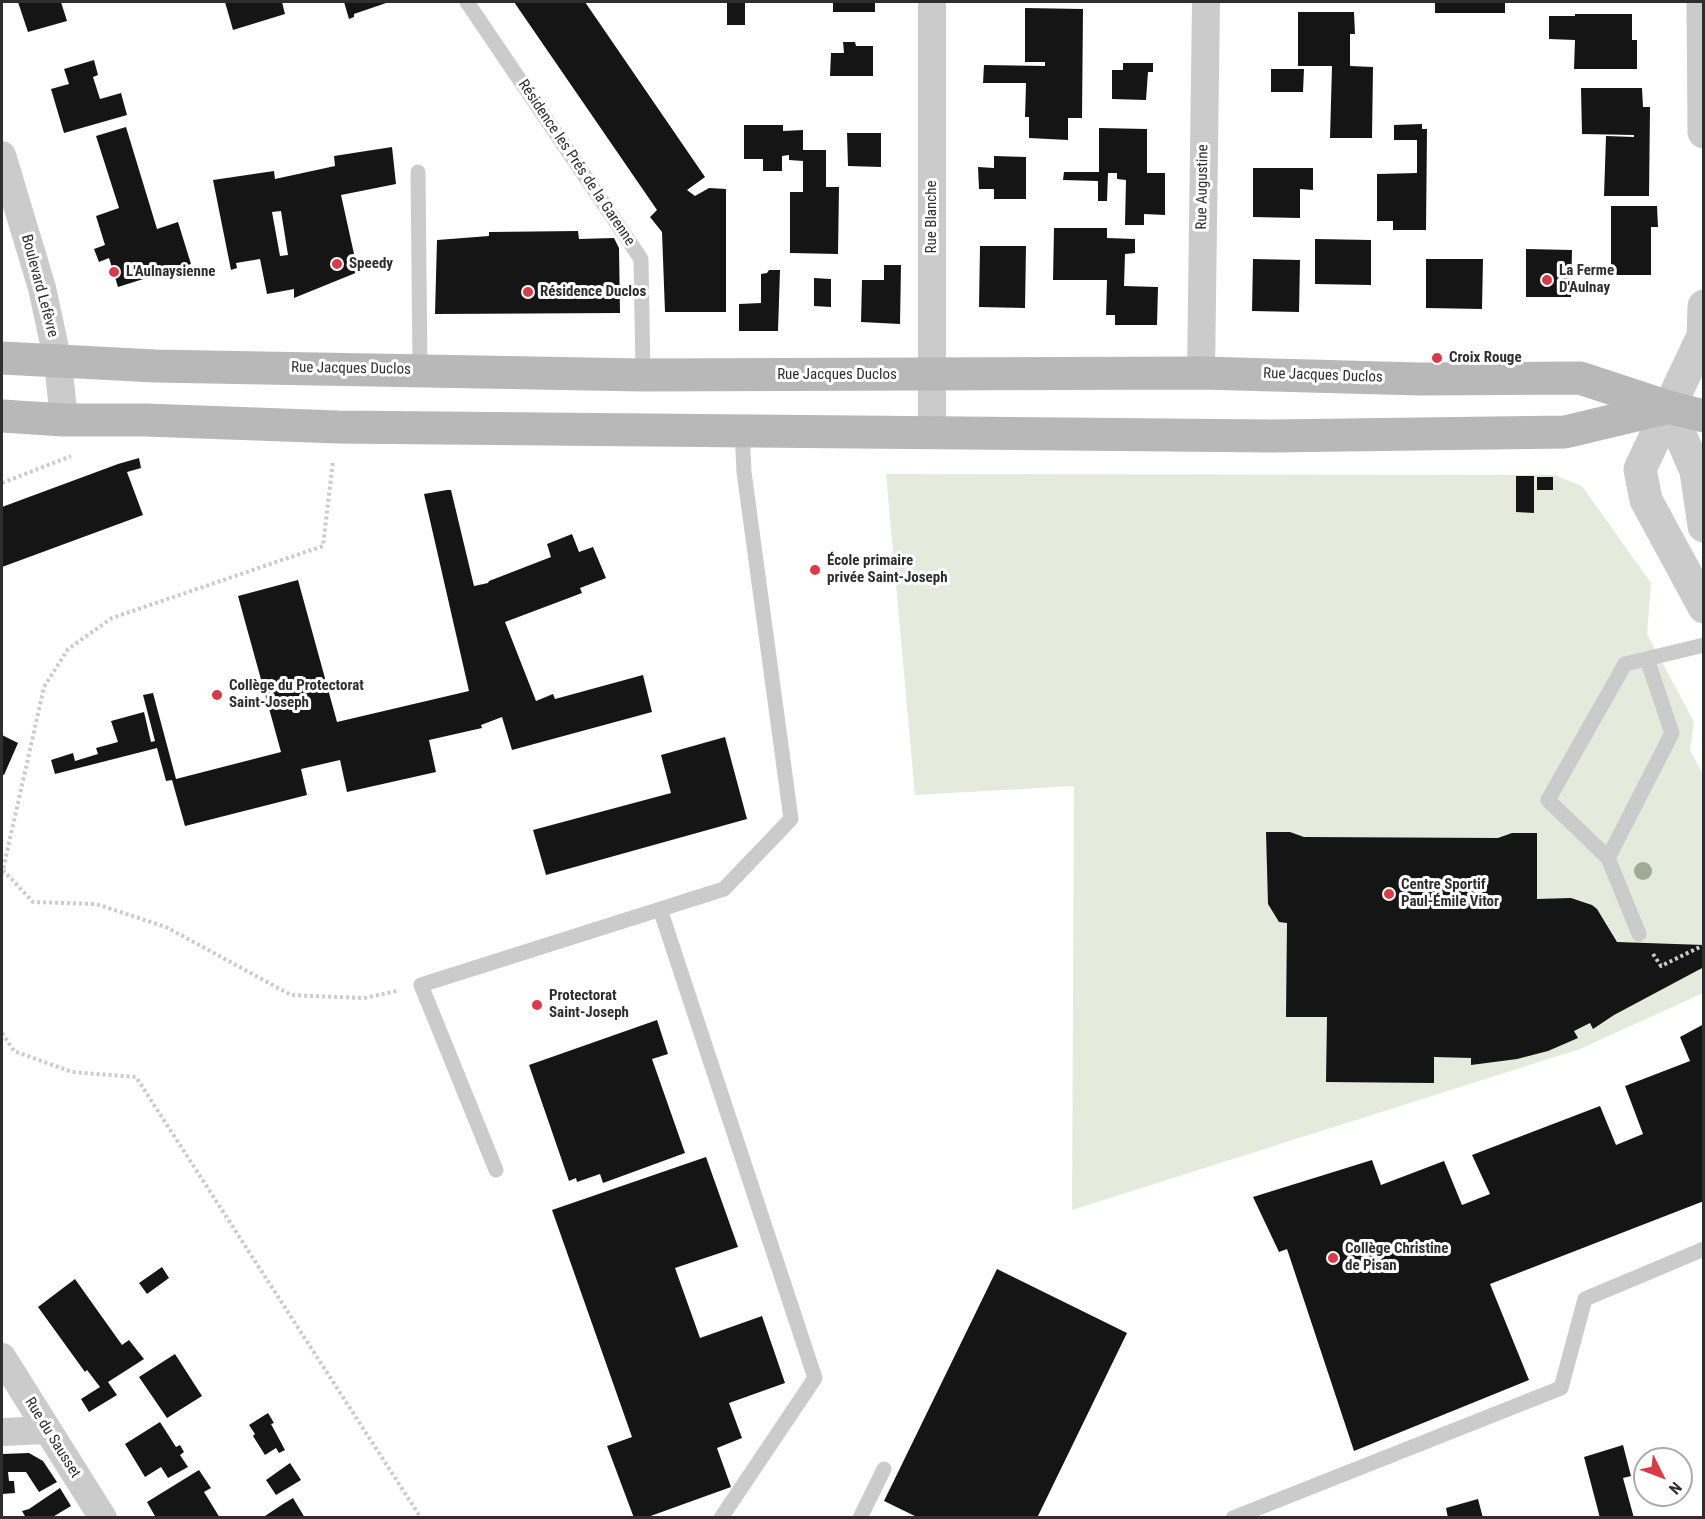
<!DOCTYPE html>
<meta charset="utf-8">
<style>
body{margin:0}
#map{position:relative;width:1705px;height:1519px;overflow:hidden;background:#fff;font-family:"Roboto Condensed",sans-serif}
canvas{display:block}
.frame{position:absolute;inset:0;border:3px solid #2e2e2e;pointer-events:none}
.north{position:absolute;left:1633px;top:1447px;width:60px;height:60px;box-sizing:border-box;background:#fff;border:2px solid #ababab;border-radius:50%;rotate:132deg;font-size:16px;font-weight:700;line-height:24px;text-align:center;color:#2e2e2e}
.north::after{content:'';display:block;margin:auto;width:21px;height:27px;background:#da3b49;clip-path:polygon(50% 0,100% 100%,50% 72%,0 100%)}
</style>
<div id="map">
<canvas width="1705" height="1519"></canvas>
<div class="frame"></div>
<div class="north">N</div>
</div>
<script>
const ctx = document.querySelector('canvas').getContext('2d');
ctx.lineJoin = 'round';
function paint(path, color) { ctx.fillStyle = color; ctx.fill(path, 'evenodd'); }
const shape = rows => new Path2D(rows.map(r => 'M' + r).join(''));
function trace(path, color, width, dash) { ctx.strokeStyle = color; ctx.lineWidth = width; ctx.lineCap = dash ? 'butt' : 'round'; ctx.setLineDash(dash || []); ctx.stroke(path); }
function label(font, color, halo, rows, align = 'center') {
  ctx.font = font + ' "Roboto Condensed",sans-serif'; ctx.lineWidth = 6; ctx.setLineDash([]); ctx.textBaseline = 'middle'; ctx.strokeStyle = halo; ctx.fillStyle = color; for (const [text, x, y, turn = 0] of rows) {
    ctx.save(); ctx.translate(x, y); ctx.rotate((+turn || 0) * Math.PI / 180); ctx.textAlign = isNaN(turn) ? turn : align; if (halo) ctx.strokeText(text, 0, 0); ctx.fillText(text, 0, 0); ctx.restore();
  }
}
const green = shape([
 [886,474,1554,475,1582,486,1651,583,1647,634,1694,722,1690,750,1704,776,1703,993,1580,1049,1072,1210,1074,786,915,795]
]);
const building = shape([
 [18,2,61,2,67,21,28,32],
 [225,2,282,2,285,14,233,30],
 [344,2,389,2,354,14,354,17,349,19],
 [514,2,585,2,705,177,687,190,695,196,709,188,726,189,726,312,665,312,662,232,650,217,657,210],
 [727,2,745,2,745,25,727,25],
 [833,2,875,2,875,12,833,12],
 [1435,2,1505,2,1505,13,1435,13],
 [1025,8,1083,9,1082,118,1068,118,1068,140,1029,138,1029,117,1025,117,1026,83,983,83,984,65,1045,66,1045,62,1025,62],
 [1298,12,1354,12,1355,34,1350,34,1350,66,1373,67,1372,138,1330,138,1332,66,1298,66],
 [1575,14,1632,14,1632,40,1637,40,1637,69,1574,69,1575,40,1549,39,1549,16,1575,16],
 [843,42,855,42,856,46,873,46,873,76,830,76,831,53,844,53],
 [94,60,98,75,93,77,100,99,121,93,127,115,64,133,51,89,69,84,64,69],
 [1123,63,1153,63,1153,72,1148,72,1146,100,1112,99,1112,70,1123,70],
 [1271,69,1304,69,1303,92,1271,92],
 [1581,88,1642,88,1643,107,1650,107,1649,196,1604,196,1606,136,1634,137,1634,135,1582,134],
 [1422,124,1422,129,1427,129,1426,230,1393,230,1393,221,1377,221,1377,174,1417,173,1417,140,1394,140,1394,125],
 [744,125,783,125,783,131,803,130,803,150,826,150,826,187,839,187,838,254,790,253,790,192,803,192,803,161,789,160,789,155,782,156,782,171,763,171,763,159,744,159],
 [126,127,157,229,178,222,191,264,118,287,109,258,99,262,94,249,105,245,96,216,119,208,96,136],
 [1099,128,1147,129,1147,173,1165,173,1165,215,1144,214,1144,225,1125,225,1126,180,1117,179,1117,173,1108,173,1107,201,1098,201,1098,181,1063,180,1064,172,1099,172],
 [847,133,881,133,881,167,848,166],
 [392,147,396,184,341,195,358,272,294,298,294,289,267,294,260,259,236,263,237,268,231,270,213,180,274,171,275,179,335,166,334,156],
 [281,211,288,255,280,256,272,212],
 [994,156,1026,157,1026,199,994,199,994,189,979,189,978,167,994,168],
 [1253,168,1313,168,1313,190,1300,189,1300,218,1253,217],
 [1611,206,1657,206,1658,227,1651,227,1651,275,1611,275],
 [1054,228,1107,228,1107,238,1135,239,1135,253,1125,254,1124,286,1158,287,1157,325,1115,325,1115,315,1106,315,1107,280,1053,280],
 [578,231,579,239,614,238,619,248,620,313,435,314,437,240,489,236,489,232],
 [1315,239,1371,240,1371,285,1315,284],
 [980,246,1026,246,1025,308,979,307],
 [1526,249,1572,250,1571,297,1526,297],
 [1253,259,1300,260,1299,312,1252,311],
 [1426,259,1483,259,1482,309,1426,308],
 [884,265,901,265,900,324,861,322,862,280,884,280],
 [769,270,780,270,778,331,739,331,739,304,761,303,761,274,767,273],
 [814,278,831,279,831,307,814,306],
 [139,458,141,468,127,472,143,515,2,567,2,507,118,464],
 [1516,476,1534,476,1534,513,1516,512],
 [1537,477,1553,477,1553,490,1537,490],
 [447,490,451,490,474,586,488,583,489,581,551,557,547,544,572,534,579,552,593,547,606,578,580,588,582,593,505,622,536,701,553,694,555,699,643,675,652,712,512,750,502,717,481,725,482,728,429,740,436,772,347,792,340,760,301,769,307,795,185,826,172,780,166,781,157,748,55,774,51,760,73,753,75,761,98,754,96,748,118,742,111,721,144,712,151,742,155,741,143,695,153,693,176,779,281,752,238,596,298,580,337,722,469,691,424,494],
 [2,735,18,743,4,775,2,774],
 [725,737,747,819,546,875,533,830,671,793,661,755],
 [1266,832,1290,832,1304,837,1498,838,1512,833,1537,833,1537,899,1571,898,1592,905,1597,909,1617,942,1704,945,1704,967,1614,1015,1593,1029,1590,1023,1574,1031,1578,1038,1548,1051,1517,1059,1471,1065,1471,1058,1434,1057,1434,1083,1326,1082,1327,1017,1286,1017,1287,923,1279,922,1268,904],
 [657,1020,668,1054,652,1059,685,1153,603,1183,600,1174,577,1182,576,1178,569,1181,529,1065],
 [1704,1024,1704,1201,1490,1284,1529,1380,1354,1451,1287,1249,1279,1252,1253,1197,1372,1160,1381,1185,1444,1161,1462,1205,1490,1194,1472,1155,1600,1106,1616,1145,1643,1134,1625,1086,1690,1061,1680,1037],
 [706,1157,738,1247,675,1268,700,1338,762,1316,785,1383,729,1403,742,1438,717,1448,731,1487,645,1518,634,1518,607,1446,632,1437,552,1210],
 [162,1267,169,1278,147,1294,139,1283],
 [997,1269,1127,1333,1037,1518,919,1518,884,1501],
 [75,1279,122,1345,129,1340,144,1359,108,1382,117,1395,89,1412,81,1399,100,1387,87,1370,85,1372,38,1307],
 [175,1354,202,1396,167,1418,139,1377],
 [268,1413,274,1423,271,1424,285,1450,279,1453,276,1448,265,1455,253,1436,255,1434,249,1425],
 [160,1422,176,1447,180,1445,184,1452,180,1455,188,1467,168,1478,161,1467,145,1477,125,1444],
 [1623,1445,1631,1476,1623,1478,1634,1518,1600,1518,1584,1457],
 [29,1453,43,1461,57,1482,39,1492,26,1472,8,1472,9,1481,14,1481,15,1493,2,1494,2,1454],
 [290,1463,301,1480,276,1495,266,1480],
 [199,1470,211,1488,204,1492,220,1518,156,1518,147,1502],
 [60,1488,71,1506,51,1518,26,1518,22,1511,29,1509],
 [293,1498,305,1518,262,1518,283,1504],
 [1478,1499,1483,1518,1448,1518,1446,1508]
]);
const path = shape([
 [2,483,71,456],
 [3,870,33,902,96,904,166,927,291,995,364,998,397,991],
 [2,874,44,687,68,649,112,618,323,546,333,461],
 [1653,954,1661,966,1704,945],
 [2,1033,14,1051,72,1072,136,1077,421,1518]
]);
const service = shape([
 [467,2,641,259,643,375],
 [418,172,420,371],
 [1647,659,1672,733,1608,858,1548,800,1625,664,1704,645],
 [1608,858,1639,934],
 [660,909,815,1378,721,1518],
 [496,1170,421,985,724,889,791,819,744,472,742,430],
 [860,1518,884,1469],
 [1233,1518,1561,1388,1585,1299,1704,1249]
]);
const minor = shape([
 [2,155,42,288,58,362,64,420],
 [1201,373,1206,2],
 [932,433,932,2],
 [2,1357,103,1518],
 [2,1432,47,1430]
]);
const tertiary = shape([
 [1703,2,1704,132],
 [1704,306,1703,336,1640,469,1646,500,1704,607],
 [1668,407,1696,471,1704,526]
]);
const secondary = shape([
 [2,358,155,366,643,375,1201,373,1419,379,1580,378,1668,407,1704,416],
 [2,416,64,420,146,420,338,427,1272,436,1565,432,1670,407]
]);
const trees = [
 [1643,871]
];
const markers = [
 [337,264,6,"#da3b49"],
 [114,272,6,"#da3b49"],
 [1547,280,6,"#da3b49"],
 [528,292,6,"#da3b49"],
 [1437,358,6,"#da3b49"],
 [815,570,6,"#da3b49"],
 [217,695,6,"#da3b49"],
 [1389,894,6,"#da3b49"],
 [537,1005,6,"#da3b49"],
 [1333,1258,6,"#da3b49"]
];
const streetNames = [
 ["Résidence les Prés de la Garenne",576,163,56],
 ["Rue Augustine",1203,187,-89],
 ["Rue Blanche",932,217,-90],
 ["Boulevard Lefèvre",39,286,75],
 ["Rue Jacques Duclos",351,369,1],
 ["Rue Jacques Duclos",837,375],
 ["Rue Jacques Duclos",1323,376,2],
 ["Rue du Sausset",52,1438,58]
];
const poiNames = [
 ["Speedy",349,264],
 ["La Ferme",1559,271],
 ["D'Aulnay",1559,288],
 ["L'Aulnaysienne",126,272],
 ["Résidence Duclos",540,292],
 ["Croix Rouge",1449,358],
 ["École primaire",827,561],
 ["privée Saint-Joseph",827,578],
 ["Collège du Protectorat",229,686],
 ["Saint-Joseph",229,703],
 ["Centre Sportif",1401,885],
 ["Paul-Émile Vitor",1401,902],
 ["Protectorat",549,996],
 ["Saint-Joseph",549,1013],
 ["Collège Christine",1345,1249],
 ["de Pisan",1345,1266]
];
paint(green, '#e4eadc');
paint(building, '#151515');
trace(path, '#cbcbcb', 4, [3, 3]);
trace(service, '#cbcbcb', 15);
trace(minor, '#cbcbcb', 28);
trace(tertiary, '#cbcbcb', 33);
trace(secondary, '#b8b8b8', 33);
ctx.fillStyle = '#9fab95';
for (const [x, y] of trees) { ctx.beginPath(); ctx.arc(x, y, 9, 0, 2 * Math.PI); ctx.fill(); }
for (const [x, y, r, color] of markers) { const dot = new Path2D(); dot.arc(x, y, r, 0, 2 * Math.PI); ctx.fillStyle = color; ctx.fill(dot); trace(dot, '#fff', 2); }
label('15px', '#2e2e2e', '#fff', streetNames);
label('bold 15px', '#2e2e2e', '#fff', poiNames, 'left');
</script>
